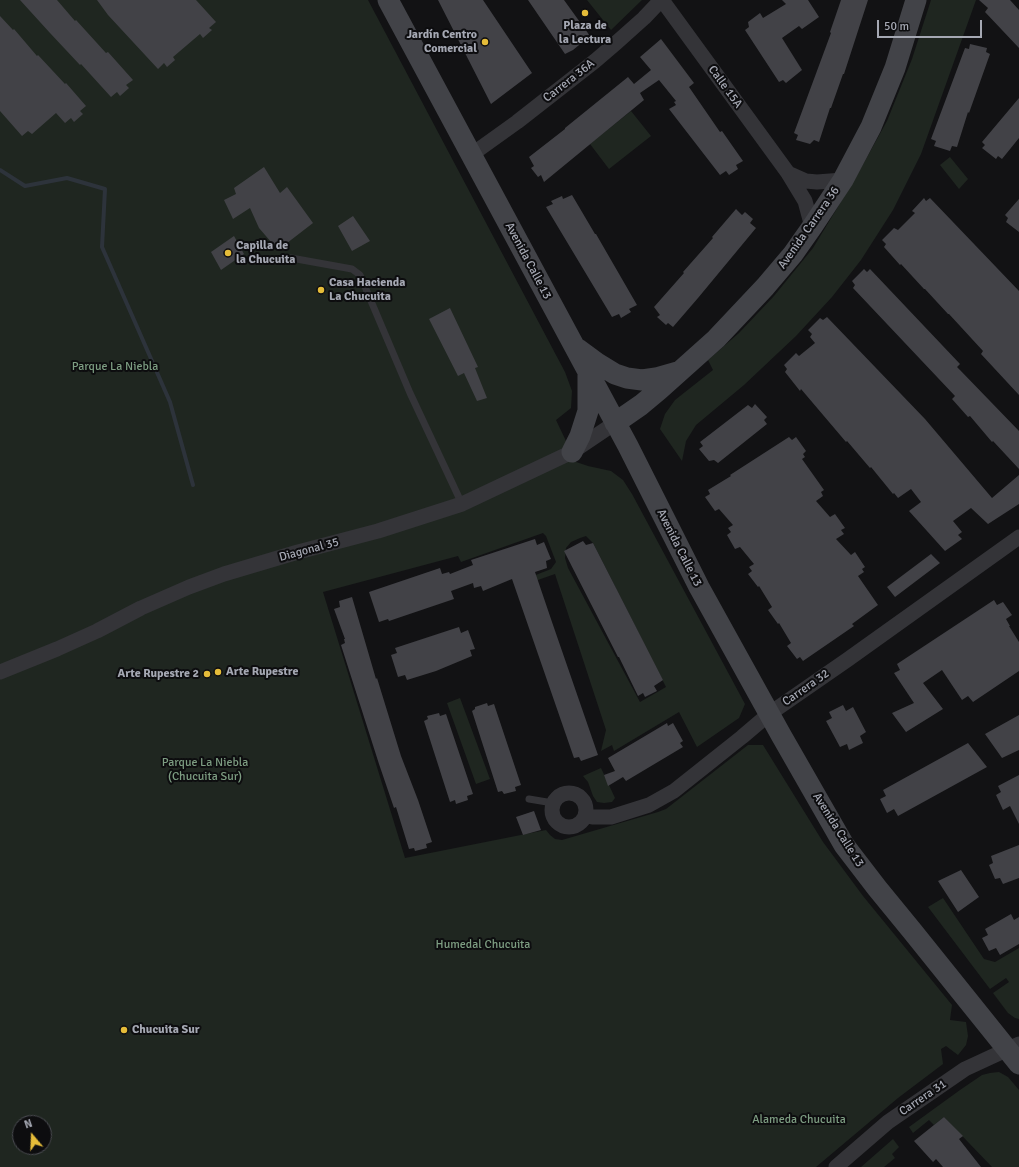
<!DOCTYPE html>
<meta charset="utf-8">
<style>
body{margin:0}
#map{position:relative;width:1019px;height:1167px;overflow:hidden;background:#121214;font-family:Signika,sans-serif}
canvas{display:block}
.north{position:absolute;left:12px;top:1115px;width:40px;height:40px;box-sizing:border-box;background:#0d0d0f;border:1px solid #4a4b51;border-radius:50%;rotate:341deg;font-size:11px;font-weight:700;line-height:16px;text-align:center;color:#a5a8b3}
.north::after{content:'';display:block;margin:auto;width:14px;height:18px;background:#e5bc39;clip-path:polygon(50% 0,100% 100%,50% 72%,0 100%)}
.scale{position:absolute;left:877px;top:20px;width:105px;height:18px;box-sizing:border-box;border:2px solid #a5a8b3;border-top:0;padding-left:5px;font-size:12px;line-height:14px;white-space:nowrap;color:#a5a8b3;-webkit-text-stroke:3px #0d0d0f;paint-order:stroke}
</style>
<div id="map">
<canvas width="1019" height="1167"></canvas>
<div class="north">N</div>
<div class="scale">50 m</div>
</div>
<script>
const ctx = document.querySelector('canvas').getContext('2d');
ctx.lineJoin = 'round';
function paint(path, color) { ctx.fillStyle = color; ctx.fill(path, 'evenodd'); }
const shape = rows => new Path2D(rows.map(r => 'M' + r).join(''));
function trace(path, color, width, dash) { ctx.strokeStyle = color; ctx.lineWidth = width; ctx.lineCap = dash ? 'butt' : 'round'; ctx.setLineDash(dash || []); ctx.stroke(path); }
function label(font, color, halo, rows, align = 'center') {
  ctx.font = font + ' Signika,sans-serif'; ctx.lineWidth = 4; ctx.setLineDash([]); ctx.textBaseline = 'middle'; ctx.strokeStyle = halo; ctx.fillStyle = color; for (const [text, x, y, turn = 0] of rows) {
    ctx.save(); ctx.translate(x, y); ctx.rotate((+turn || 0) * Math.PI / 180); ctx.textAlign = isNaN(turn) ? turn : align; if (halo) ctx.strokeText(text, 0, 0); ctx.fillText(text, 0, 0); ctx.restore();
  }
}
const green = shape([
 [0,0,368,0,565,372,572,391,571,408,556,420,576,462,588,466,611,471,623,480,632,494,745,704,739,718,697,747,679,712,614,751,612,745,601,751,606,730,555,574,515,588,523,580,551,569,556,562,546,536,543,533,461,562,458,556,323,592,405,858,546,830,550,835,555,839,562,840,658,812,666,809,748,745,763,745,823,842,863,896,952,1005,950,1020,966,1022,968,1036,966,1045,958,1055,946,1046,941,1049,943,1064,898,1098,816,1167,0,1167],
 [586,536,593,543,666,687,640,702,568,568,565,558,566,548,571,542,580,538],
 [20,1123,44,1123,44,1147,20,1147],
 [587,0,642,0,611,30],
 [931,0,976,0,921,154,893,210,861,260,832,297,796,336,744,385,696,425,686,441,682,461,660,429,665,414,675,400,713,370,708,360,739,333,774,296,813,248,856,177,887,121,912,59],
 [631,111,651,136,609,169,590,144],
 [950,157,968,179,959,189,940,165],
 [460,698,490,779,476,784,447,703],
 [601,768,615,798,612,802,604,803,597,802,593,796,588,782,583,776],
 [943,898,984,959,995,962,1019,948,1019,1019,1015,1018,1008,1013,993,993,1009,982,1006,978,990,989,928,907],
 [999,1072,1008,1077,1019,1090,1019,1167,992,1167,944,1117,934,1125,929,1120,913,1133,909,1127,960,1090,982,1075,990,1073],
 [893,1139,899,1147,892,1154,895,1158,884,1167,861,1167]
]);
const stream = shape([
 [0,170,25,186,67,178,105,189,102,247,170,402,193,485]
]);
const building = shape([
 [20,0,57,0,75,21,76,20,106,53,108,52,133,80,126,85,129,88,120,96,117,92,111,97,81,64,80,65,50,33],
 [97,0,196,0,216,22,209,28,212,30,203,38,200,34,173,57,175,60,167,67,164,63,158,69,108,15],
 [438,0,483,0,532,73,491,104],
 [528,0,564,0,590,36,573,50,565,54],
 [782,0,808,0,819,17,802,29,799,26,782,38,802,70,786,83,783,80,779,82,745,30,749,27,748,22,760,13,763,18,786,4],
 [841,0,868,0,844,74,843,74,831,108,830,108,819,142,814,140,810,144,796,140,798,135,794,133,831,33,830,32],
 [979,0,1010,0,1019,10,1019,48,985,12,988,8],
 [0,16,13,30,14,29,37,56,38,55,65,84,66,83,86,106,80,111,83,114,74,122,71,118,65,123,56,113,32,134,28,131,22,136,0,111],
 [661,39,694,83,689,87,720,132,722,131,743,161,736,165,738,169,729,175,726,171,720,175,669,109,676,105,674,102,676,101,659,80,640,93,644,100,544,182,541,175,538,177,531,168,534,166,529,157,565,129,565,128,628,77,634,84,651,70,640,57],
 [970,44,987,48,986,52,990,54,969,113,968,112,957,147,952,146,950,151,934,146,936,141,931,139,965,48,969,49],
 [1019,98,1019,138,1002,159,998,156,996,159,982,148,985,145,982,142],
 [264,167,280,193,287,187,313,223,278,250,259,228,250,208,233,219,224,200,236,194,234,188],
 [572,195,595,234,596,234,637,305,629,309,631,312,621,318,619,314,612,317,546,207,553,204,551,201,562,196,563,199],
 [924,198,926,201,930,198,1019,291,1019,395,981,354,983,351,949,314,948,314,925,289,924,289,901,264,900,265,884,247,886,244,882,240,894,228,898,230,915,213,912,211],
 [1019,199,1019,232,1006,222,1008,218,1005,215],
 [736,209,742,215,745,212,753,219,750,223,756,228,698,298,673,327,668,323,666,325,657,317,660,315,654,307,684,273,683,272,713,238,712,237],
 [353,216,370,241,352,251,338,226],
 [234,236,244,254,221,270,211,252],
 [864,269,867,272,870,269,960,364,957,367,960,370,1019,431,1019,469,993,441,992,442,970,416,968,417,952,399,955,396,853,288,855,285,852,281],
 [450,308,478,367,475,368,487,398,477,401,464,373,458,376,429,319],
 [827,317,925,419,992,498,1019,475,1019,504,988,524,971,508,953,521,962,532,958,535,962,539,945,551,909,511,921,502,911,489,898,498,894,493,893,494,871,467,870,468,847,441,846,442,801,389,800,391,785,372,787,369,784,365,796,353,799,356,815,343,810,337,812,334,808,330,820,318,823,320],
 [755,404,767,417,764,420,767,424,718,463,714,460,709,461,699,449,703,446,700,442,748,405,752,408],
 [789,437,792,440,796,437,806,451,803,454,805,457,802,459,824,490,821,492,823,496,816,501,830,517,835,514,845,528,841,530,844,534,836,539,851,555,855,552,865,567,862,569,864,572,858,576,878,605,852,624,854,626,803,661,800,657,797,659,787,646,791,643,779,623,778,624,768,610,772,607,759,586,758,587,748,574,752,571,749,567,754,564,740,547,735,549,727,535,731,532,728,528,733,525,719,509,715,511,705,497,710,494,708,490,731,476,730,475],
 [535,539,537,545,544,542,551,559,546,561,547,568,535,572,552,622,598,755,581,761,579,757,574,758,512,579,483,591,481,586,474,588,473,583,451,591,454,599,389,621,388,619,379,622,369,592,440,568,442,574,449,572,450,574,473,565,471,560],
 [583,541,586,545,593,543,663,680,654,686,657,691,645,697,643,693,638,696,619,657,618,657,564,551],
 [931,554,940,563,895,597,887,587],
 [352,597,376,679,377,678,401,756,418,800,432,842,426,844,427,848,415,851,414,848,409,849,396,807,394,808,379,764,341,645,345,643,344,639,345,639,334,609,340,607,339,601],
 [994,600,997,605,1003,602,1012,615,1006,619,1010,626,1009,626,1019,642,1019,671,973,702,968,696,962,700,942,670,923,683,943,709,906,732,892,713,914,703,894,673,900,670,897,664],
 [459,627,461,633,468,630,475,649,470,650,472,656,436,671,407,680,405,675,398,677,391,655,397,653,395,648],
 [487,703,488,706,494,704,521,785,515,787,516,791,504,794,502,791,498,792,472,711,475,709,475,707],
 [843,705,846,711,853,707,866,732,860,736,863,743,849,750,847,744,840,747,826,721,832,718,829,712],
 [439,713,440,716,446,714,473,794,467,796,468,800,456,804,455,800,450,802,424,721,428,719,427,716],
 [1019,715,1019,750,1002,758,985,734],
 [667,723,668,726,673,723,683,741,680,743,683,747,626,781,623,777,608,786,604,775,615,771,608,758],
 [968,743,987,767,898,816,894,809,887,813,880,799,886,796,883,790],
 [1019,775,1019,824,1010,806,1003,810,996,795,1001,792,998,786],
 [534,811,541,830,523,835,516,817],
 [1019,845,1019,878,1003,884,1000,878,995,879,989,865,993,863,991,856],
 [961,870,979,897,958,912,938,881],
 [1011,914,1014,920,1019,917,1019,944,1000,955,996,948,989,951,982,938,988,935,985,929],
 [944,1117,963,1136,959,1139,981,1167,943,1167,936,1159,933,1162,914,1141]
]);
const lane = shape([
 [291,258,352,269,360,275,410,393,462,504],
 [529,799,553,803]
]);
const street = shape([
 [662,0,788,173,805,201,812,227],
 [471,155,517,122,595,61,616,43,644,18,661,0],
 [788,173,806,181,817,182,843,180],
 [0,672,57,649,97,631,141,608,189,587,224,574,298,552,378,531,462,504,572,452,615,423],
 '552 810a17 17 0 1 1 34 0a17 17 0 1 1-34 0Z',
 [586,815,592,817,611,817,649,805,674,791,742,737,769,714,847,660,1019,537],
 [836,1167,888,1122,965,1069,1019,1044]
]);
const secondary = shape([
 [388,0,628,446,699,587,781,735,844,845,877,888,913,932,1019,1064],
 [578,349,597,363,615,374,627,378,642,380,656,378,677,372],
 [615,423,641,405,659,390,716,339,765,287,793,254,812,227,843,180,871,127,895,68,916,0],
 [572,452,580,436,588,411,588,375]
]);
const markers = [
 [585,13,4,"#e5bc39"],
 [485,42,4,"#e5bc39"],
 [228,253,4,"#e5bc39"],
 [321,290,4,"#e5bc39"],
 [218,672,4,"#e5bc39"],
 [207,674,4,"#e5bc39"],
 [124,1030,4,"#e5bc39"]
];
const poiNames = [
 ["Plaza de",585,26,"center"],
 ["la Lectura",585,40,"center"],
 ["Jardín Centro",477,35,"right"],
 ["Comercial",477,49,"right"],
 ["Capilla de",236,246],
 ["la Chucuita",236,260],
 ["Casa Hacienda",329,283],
 ["La Chucuita",329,297],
 ["Arte Rupestre",226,672],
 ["Arte Rupestre 2",199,674,"right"],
 ["Chucuita Sur",132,1030]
];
const streetNames = [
 ["Carrera 36A",569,81,-38],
 ["Calle 15A",725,87,54],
 ["Avenida Carrera 36",809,228,-55],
 ["Avenida Calle 13",528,261,62],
 ["Avenida Calle 13",679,548,63],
 ["Diagonal 35",309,550,-15],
 ["Carrera 32",806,688,-35],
 ["Avenida Calle 13",838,830,58],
 ["Carrera 31",923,1098,-34]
];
const parkNames = [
 ["Parque La Niebla",115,367],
 ["Parque La Niebla",205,763],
 ["(Chucuita Sur)",205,777],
 ["Humedal Chucuita",483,945],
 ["Alameda Chucuita",799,1120]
];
paint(green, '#1f2620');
trace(stream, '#2d333b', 4);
paint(building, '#424247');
trace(lane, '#343438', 7);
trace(street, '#343438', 15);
trace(secondary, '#424348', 21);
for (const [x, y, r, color] of markers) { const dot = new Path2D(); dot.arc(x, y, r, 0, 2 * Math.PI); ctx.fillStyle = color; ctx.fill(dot); trace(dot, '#0d0d0f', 1.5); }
label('bold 12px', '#a5a8b3', '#0d0d0f', poiNames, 'left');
label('12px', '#a5a8b3', '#0d0d0f', streetNames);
label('12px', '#7d9d82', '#0d0d0f', parkNames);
</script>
